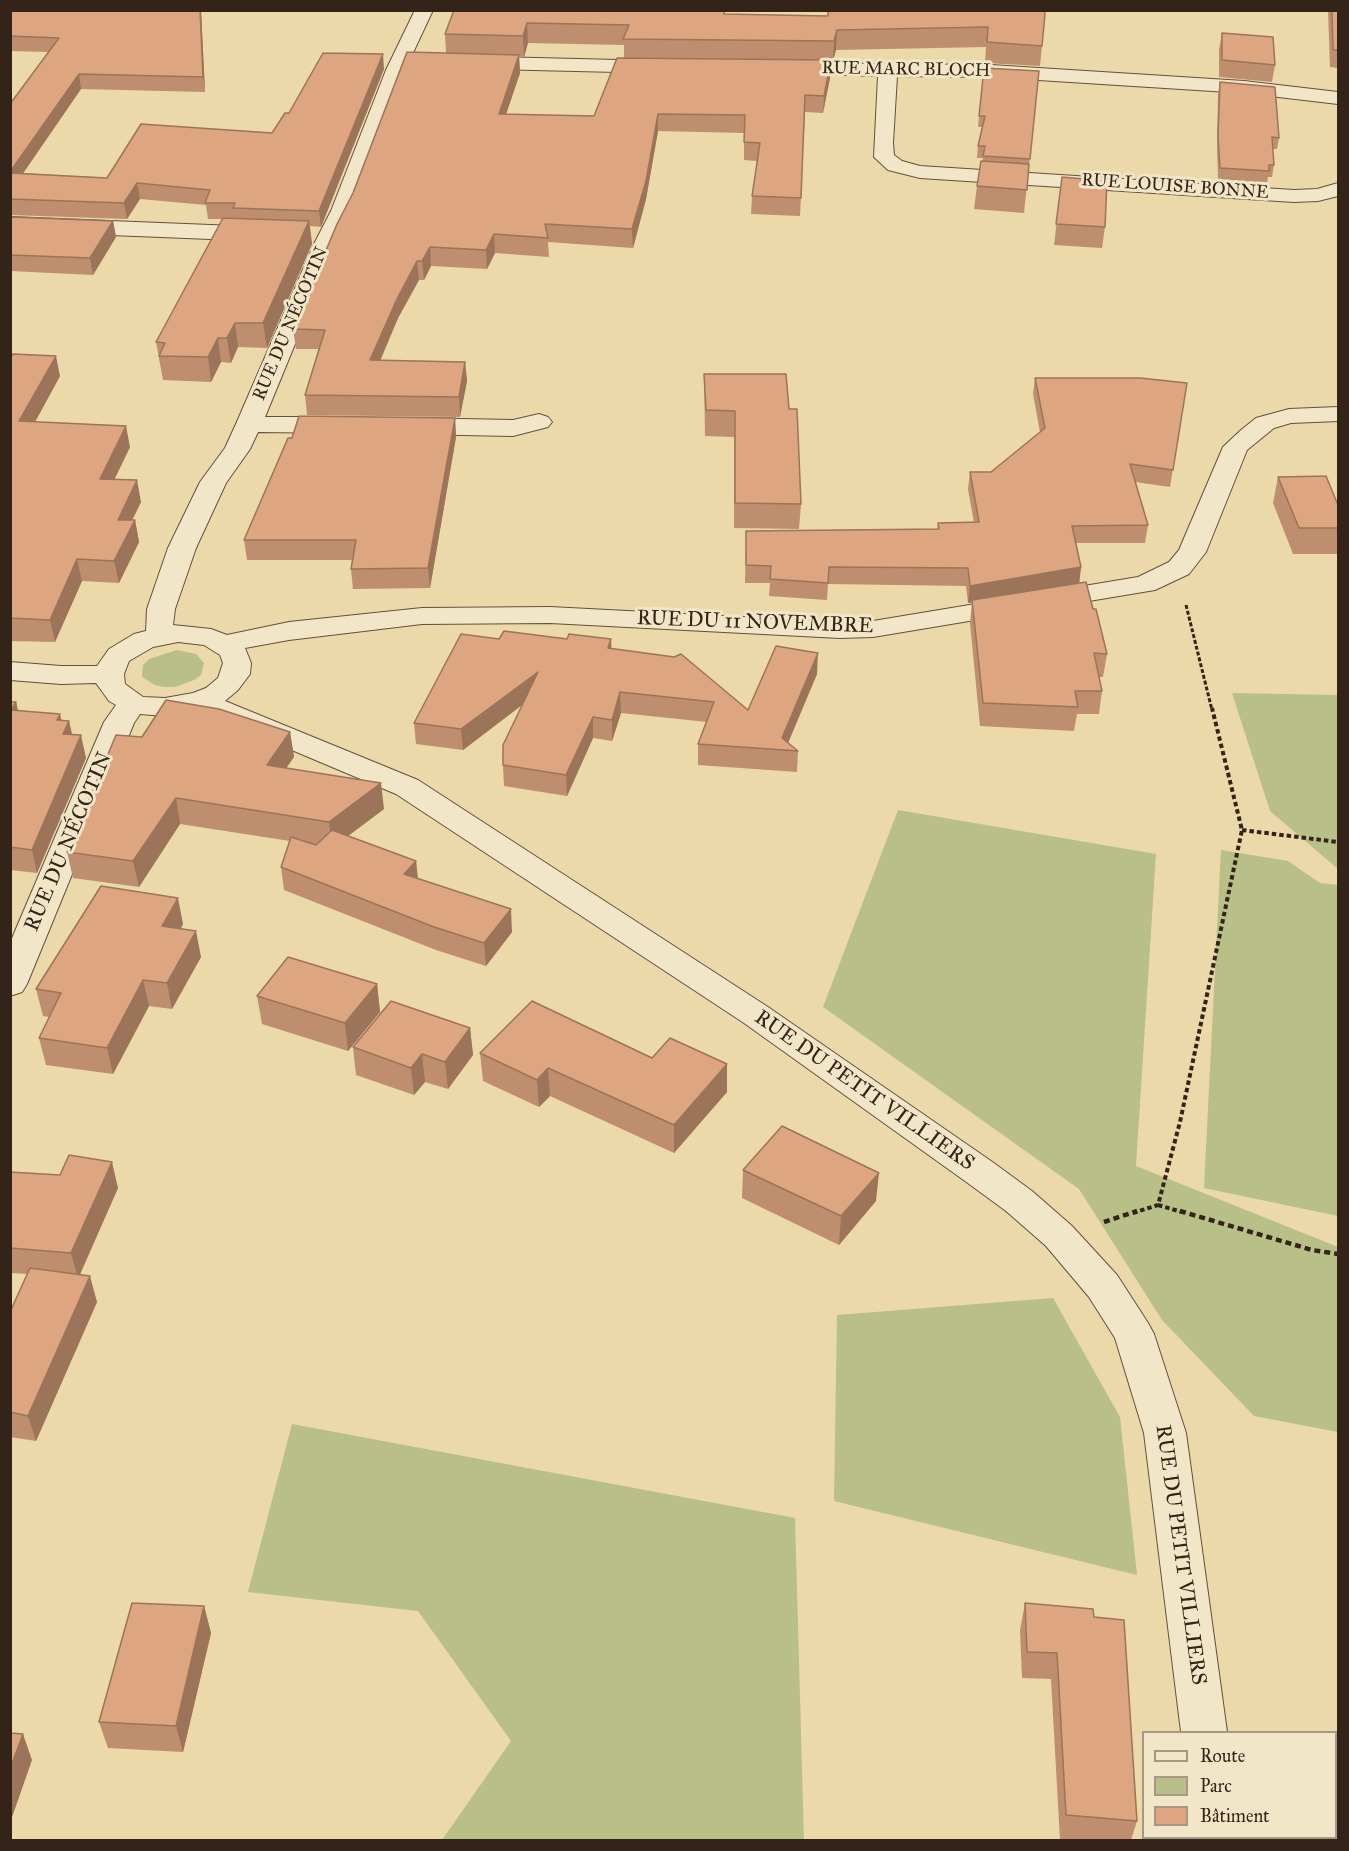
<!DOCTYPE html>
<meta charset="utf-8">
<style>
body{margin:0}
#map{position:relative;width:1349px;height:1851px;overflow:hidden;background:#ebd9aa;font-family:"IM FELL Great Primer",serif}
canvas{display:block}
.frame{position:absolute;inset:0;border:12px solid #342318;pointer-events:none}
.legend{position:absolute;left:1142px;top:1731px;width:195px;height:108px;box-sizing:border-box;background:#f2e6c8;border:2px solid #a69882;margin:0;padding:8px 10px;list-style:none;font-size:18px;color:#342318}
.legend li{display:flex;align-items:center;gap:12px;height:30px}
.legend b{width:30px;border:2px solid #a69882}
</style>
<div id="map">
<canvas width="1349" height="1851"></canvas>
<div class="frame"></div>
<ul class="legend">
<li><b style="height:8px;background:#f2e6c8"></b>Route</li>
<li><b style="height:16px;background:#b8bf87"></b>Parc</li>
<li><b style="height:16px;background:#dda580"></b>Bâtiment</li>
</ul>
</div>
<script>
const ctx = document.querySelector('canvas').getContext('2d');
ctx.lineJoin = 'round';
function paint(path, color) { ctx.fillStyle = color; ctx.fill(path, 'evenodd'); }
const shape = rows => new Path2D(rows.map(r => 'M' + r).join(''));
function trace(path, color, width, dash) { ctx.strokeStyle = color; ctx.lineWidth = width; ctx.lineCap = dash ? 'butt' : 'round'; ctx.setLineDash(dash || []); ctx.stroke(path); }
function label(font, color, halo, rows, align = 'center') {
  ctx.font = font + ' "IM FELL Great Primer",serif'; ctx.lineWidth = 6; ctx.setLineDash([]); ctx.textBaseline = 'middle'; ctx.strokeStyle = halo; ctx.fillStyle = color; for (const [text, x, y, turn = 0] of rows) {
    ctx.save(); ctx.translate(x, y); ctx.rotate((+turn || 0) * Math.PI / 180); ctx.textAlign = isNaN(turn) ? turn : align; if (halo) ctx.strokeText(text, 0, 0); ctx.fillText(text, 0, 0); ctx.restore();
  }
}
const green = shape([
 [177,650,196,654,204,663,201,675,194,680,175,687,164,687,155,685,142,677,143,665,149,659],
 [1232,693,1338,695,1338,869,1270,811],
 [898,810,1156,854,1136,1166,1338,1247,1338,1432,1254,1416,1162,1320,1079,1189,823,1007],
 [1221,850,1288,861,1320,883,1338,885,1338,1216,1204,1188],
 [1053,1298,1120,1417,1137,1575,834,1501,837,1315],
 [292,1424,795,1518,804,1840,442,1840,511,1741,418,1611,248,1592]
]);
const pathFar2 = shape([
 [1186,605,1212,710]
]);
const pathFar1 = shape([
 [1242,830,1338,842],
 [1158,1205,1185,1213],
 [1133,1213,1158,1205,1180,1122,1242,830,1212,708]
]);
const path = shape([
 [1180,1211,1312,1250,1338,1254],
 [1104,1222,1137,1211]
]);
const minor = shape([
 [415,10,433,10,412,55,660,61,667,63,670,67,667,71,660,73,407,67,353,211,337,242,265,417,340,417,349,420,353,425,349,430,340,433,258,432,250,449,226,483,196,548,175,609,173,625,211,629,227,635,289,622,422,608,550,607,840,622,873,621,1138,577,1169,562,1179,550,1223,447,1241,430,1256,418,1289,409,1338,407,1338,421,1291,423,1274,428,1247,450,1206,552,1189,574,1155,590,873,637,840,638,550,623,422,624,289,640,245,648,251,663,250,674,238,690,225,701,418,780,768,1007,991,1161,1032,1191,1072,1226,1117,1275,1148,1323,1154,1334,1186,1433,1227,1732,1181,1732,1144,1433,1115,1338,1089,1297,1046,1246,1006,1211,965,1181,744,1023,396,794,197,710,165,716,140,714,134,723,27,984,22,992,10,996,10,943,104,722,116,705,109,701,96,683,61,684,10,680,10,662,61,666,97,666,109,649,134,634,146,631,147,609,168,548,200,482,225,448,236,424,315,242,331,211,386,70,415,10],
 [178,642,204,645,220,655,223,663,218,678,206,688,193,693,165,698,143,697,125,684,124,674,129,661,153,647,178,642],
 [786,63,991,65,1244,81,1338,92,1338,104,1244,93,991,77,897,76,893,143,894,155,902,161,920,166,1294,190,1317,189,1338,183,1338,196,1318,201,1294,202,920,178,888,170,874,157,878,76,779,73,776,69,779,65,786,63],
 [10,217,261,227,269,229,272,234,269,239,261,241,10,231,10,217],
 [539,414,548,417,552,422,548,427,513,436,409,434,400,431,396,426,400,421,409,418,513,420,539,414],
 [1190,1838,1238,1838,1239,1840,1191,1840,1190,1838]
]);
const wall = shape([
 [10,10,201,10,205,92,81,89,23,173,107,178,272,133,289,113,384,69,321,227,310,226,312,244,267,348,238,347,231,363,221,362,211,382,163,380,156,342,222,219,208,219,206,205,140,199,127,219,10,215,10,104,49,52,10,51],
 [454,10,828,16,828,10,1044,10,1045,14,1040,66,985,63,986,47,836,50,833,61,831,61,830,78,823,113,805,112,800,216,751,214,752,196,757,161,744,160,744,133,658,131,646,199,633,248,548,242,549,257,495,253,487,269,431,266,424,280,419,280,398,318,380,361,465,362,467,381,460,417,307,415,305,395,319,349,296,349,293,329,446,53,445,34],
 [528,43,624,45,624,58,594,116,506,114,520,73,519,56,524,57],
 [1328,10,1338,10,1338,68,1330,67],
 [1222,33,1275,65,1272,82,1219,77,1219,50],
 [984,68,1039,71,1024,213,974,209,977,186,983,158,977,158,978,146,982,127,978,127],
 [1220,82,1279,138,1277,149,1273,149,1274,165,1272,177,1268,177,1267,183,1218,179,1217,147,1218,94],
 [1062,177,1105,227,1102,248,1054,245],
 [10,218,113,221,116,237,93,275,10,271],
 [10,358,60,376,35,422,130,447,114,480,141,502,132,520,135,520,139,542,119,583,82,581,55,642,10,641],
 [704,374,789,409,801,504,799,529,734,528,734,437,705,436],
 [1035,378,1187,383,1170,487,1135,482,1148,525,1145,543,1076,543,1081,567,1079,583,1093,609,1107,654,1103,677,1099,677,1102,691,1099,714,1077,714,1074,731,980,726,970,623,972,602,968,603,966,586,828,584,827,600,769,596,770,583,745,583,746,531,937,529,938,523,974,523,968,489,970,472,991,472,1040,432,1033,394],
 [455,418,456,437,430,588,353,589,351,569,352,560,247,560,244,540,292,438],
 [1278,477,1338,505,1338,554,1293,554,1273,503],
 [499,639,611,639,611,649,748,710,817,674,788,743,798,751,797,772,698,765,698,744,707,722,621,713,612,741,593,738,567,796,504,786,503,765,522,705,463,750,416,744,414,723],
 [10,702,16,702,18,711,61,720,69,721,72,735,86,758,37,873,11,870,10,871],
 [290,732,294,757,286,768,384,809,348,836,416,861,418,878,512,932,486,966,436,950,284,890,281,867,290,841,180,824,139,887,73,878,67,852,142,737],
 [183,924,181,929,201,957,172,1009,149,1006,113,1074,46,1065,39,1038,49,1017,43,1016,36,989],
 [377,984,380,1012,348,1051,262,1024,257,996],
 [470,1028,473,1055,448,1089,425,1082,414,1095,356,1075,353,1047],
 [480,1053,652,1058,727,1064,727,1092,674,1153,550,1096,539,1107,483,1081],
 [743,1170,876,1201,839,1245,742,1198],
 [10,1172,118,1188,80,1275,97,1302,36,1441,10,1437,10,1312,27,1274,10,1273],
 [1025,1603,1094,1617,1137,1821,1131,1840,1060,1840,1051,1679,1022,1678,1020,1630],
 [204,1606,211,1633,183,1752,108,1748,99,1722]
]);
const shadedWall = shape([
 [200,10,201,10,205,92,203,77],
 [527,23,528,43,524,57,523,36],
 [837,30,836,50,833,61,834,41],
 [383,54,384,69,321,227,319,211],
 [519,55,520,73,500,132,499,114],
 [831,60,830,78,823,113,824,96],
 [79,74,81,89,13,188,10,172],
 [658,114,658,131,646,199,633,248,632,229],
 [137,183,140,199,127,219,124,203],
 [113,221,116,237,93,275,90,258],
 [309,221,312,244,267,348,263,323],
 [494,234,495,253,487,269,486,250],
 [430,247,431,266,424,280,422,261],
 [417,261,419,280,398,318,372,380,370,360,397,299],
 [235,323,238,347,231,363,227,338],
 [218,338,221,362,211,382,208,357],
 [56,356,60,376,24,442,19,421],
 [465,362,467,381,460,417,459,397],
 [455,418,456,437,430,588,428,568],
 [126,426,130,447,104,501,100,479],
 [137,480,141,502,122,541,118,520],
 [135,520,139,542,119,583,114,561],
 [77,559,82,581,55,642,50,620],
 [1081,567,1079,585,968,603,970,586],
 [611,639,612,660,608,648],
 [818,653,817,674,785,750,782,738],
 [538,672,539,692,463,750,461,729],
 [620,692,621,713,612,741,612,720],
 [16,702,21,725,11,710],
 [60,714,64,732,69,721,74,743,68,757,57,720],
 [593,717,593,738,567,796,566,775],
 [290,732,294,757,271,790,267,765],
 [81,735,86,758,37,873,32,850],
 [381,783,384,809,332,848,329,822],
 [176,798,180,824,139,887,133,861],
 [416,861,418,884,404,874],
 [178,898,183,924,167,952,162,926],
 [511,909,512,932,486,966,484,943],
 [196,931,201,957,172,1009,167,983],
 [143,980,149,1006,113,1074,107,1048],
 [377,984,380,1012,348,1051,345,1023],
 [470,1028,473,1055,448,1089,445,1062],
 [422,1054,425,1082,414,1095,411,1068],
 [727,1064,727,1092,674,1153,674,1125],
 [548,1068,550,1096,539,1107,537,1080],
 [112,1162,118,1188,78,1278,71,1253],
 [879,1173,876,1201,839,1245,841,1216],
 [90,1276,97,1302,36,1441,28,1416],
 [204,1606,211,1633,183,1752,176,1726],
 [23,1734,32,1760,10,1823,10,1769]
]);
const building = shape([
 [10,10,200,10,203,77,79,74,10,172,10,104,59,38,10,36,10,10],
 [454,10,725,10,724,14,828,16,828,10,1044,10,1045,14,1042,46,987,42,988,27,837,30,834,41,623,39,629,25,527,23,523,36,445,34,454,10],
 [1332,10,1338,10,1338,50,1333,50,1332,10],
 [1222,33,1273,37,1275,65,1222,60,1222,33],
 [407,52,519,55,499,114,594,116,617,58,831,60,824,96,805,95,801,198,752,196,760,143,744,142,745,115,658,114,646,181,632,229,545,224,548,238,494,234,486,250,430,247,422,261,417,261,397,299,370,360,465,362,459,397,305,395,325,330,293,329,337,224,353,193,407,52],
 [323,53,383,54,319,211,233,208,235,203,205,203,210,190,137,183,124,203,10,199,10,173,107,178,141,124,272,133,285,113,289,113,323,53],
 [984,68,1039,71,1030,159,983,156,985,146,978,146,985,116,979,116,984,68],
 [1220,82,1275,87,1279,138,1272,137,1274,165,1269,165,1269,171,1220,168,1218,136,1220,82],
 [981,161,1029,164,1027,190,977,186,981,161],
 [1062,177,1107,181,1105,227,1056,224,1062,177],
 [10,217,113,221,90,258,10,255,10,217],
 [223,218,309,221,263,323,235,323,227,338,218,338,208,357,159,356,165,343,156,342,223,218],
 [13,354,56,356,19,421,126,426,100,479,137,480,118,520,135,520,114,561,77,559,50,620,10,618,10,358,13,354],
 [704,374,786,374,789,409,797,409,801,504,735,503,735,411,706,410,704,374],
 [1035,378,1140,378,1187,383,1173,470,1130,464,1148,525,1072,526,1081,567,970,586,968,568,829,567,828,583,770,579,771,566,746,565,746,531,939,529,938,523,979,522,970,472,991,472,1045,428,1035,378],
 [299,416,455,418,428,568,351,569,356,540,244,540,288,438,292,438,299,416],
 [1326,476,1338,505,1338,528,1299,528,1278,477,1326,476],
 [1086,582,1093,609,1096,609,1107,654,1094,653,1102,691,1075,691,1078,707,983,703,972,600,1086,582],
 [504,631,567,639,569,634,611,639,608,648,674,657,681,654,748,710,776,646,818,653,782,738,798,751,698,744,714,702,620,692,612,720,593,717,566,775,503,765,503,745,538,672,461,729,414,723,461,634,499,639,504,631],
 [166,700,219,709,290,732,267,765,381,783,329,822,176,798,133,861,67,852,116,735,142,737,166,700],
 [10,702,16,702,11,710,60,714,57,720,69,721,63,734,81,735,32,850,10,847,10,702],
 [332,830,416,861,404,874,511,909,484,943,434,927,281,867,291,837,316,845,332,830],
 [101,886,178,898,162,926,196,931,167,983,143,980,107,1048,39,1038,61,993,36,989,101,886],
 [288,957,377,984,345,1023,257,996,288,957],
 [391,1001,470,1028,445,1062,422,1054,411,1068,353,1047,391,1001],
 [532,1001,652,1058,670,1038,727,1064,674,1125,548,1068,537,1080,480,1053,532,1001],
 [782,1126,879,1173,841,1216,743,1170,782,1126],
 [69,1155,112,1162,71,1253,10,1248,10,1172,60,1175,69,1155],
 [30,1268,90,1276,28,1416,10,1412,10,1312,30,1268],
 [132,1603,204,1606,176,1726,99,1722,132,1603],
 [1025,1603,1093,1609,1094,1617,1124,1620,1137,1821,1066,1815,1057,1653,1027,1652,1025,1603],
 [10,1733,23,1734,10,1769,10,1733]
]);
const farStreetnames = [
 ["RUE MARC BLOCH",906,70,1],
 ["RUE LOUISE BONNE",1175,187,4],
 ["RUE DU NÉCOTIN",291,324,-67]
];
const streetNames = [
 ["RUE DU 11 NOVEMBRE",755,623,2],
 ["RUE DU NÉCOTIN",69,842,-67],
 ["RUE DU PETIT VILLIERS",864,1091,35],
 ["RUE DU PETIT VILLIERS",1180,1555,82]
];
paint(green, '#b8bf87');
trace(minor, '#62503c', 2);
trace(pathFar2, '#342318', 3, [4, 2]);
trace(pathFar1, '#342318', 4, [4.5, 3]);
trace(path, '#342318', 4.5, [6, 4]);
paint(minor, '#f2e6c8');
paint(wall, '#be8e6e');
paint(shadedWall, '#9b745a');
paint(building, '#dda580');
trace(building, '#9b745a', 1.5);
label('18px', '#342318', '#f2e6c8', farStreetnames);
label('21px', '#342318', '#f2e6c8', streetNames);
</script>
